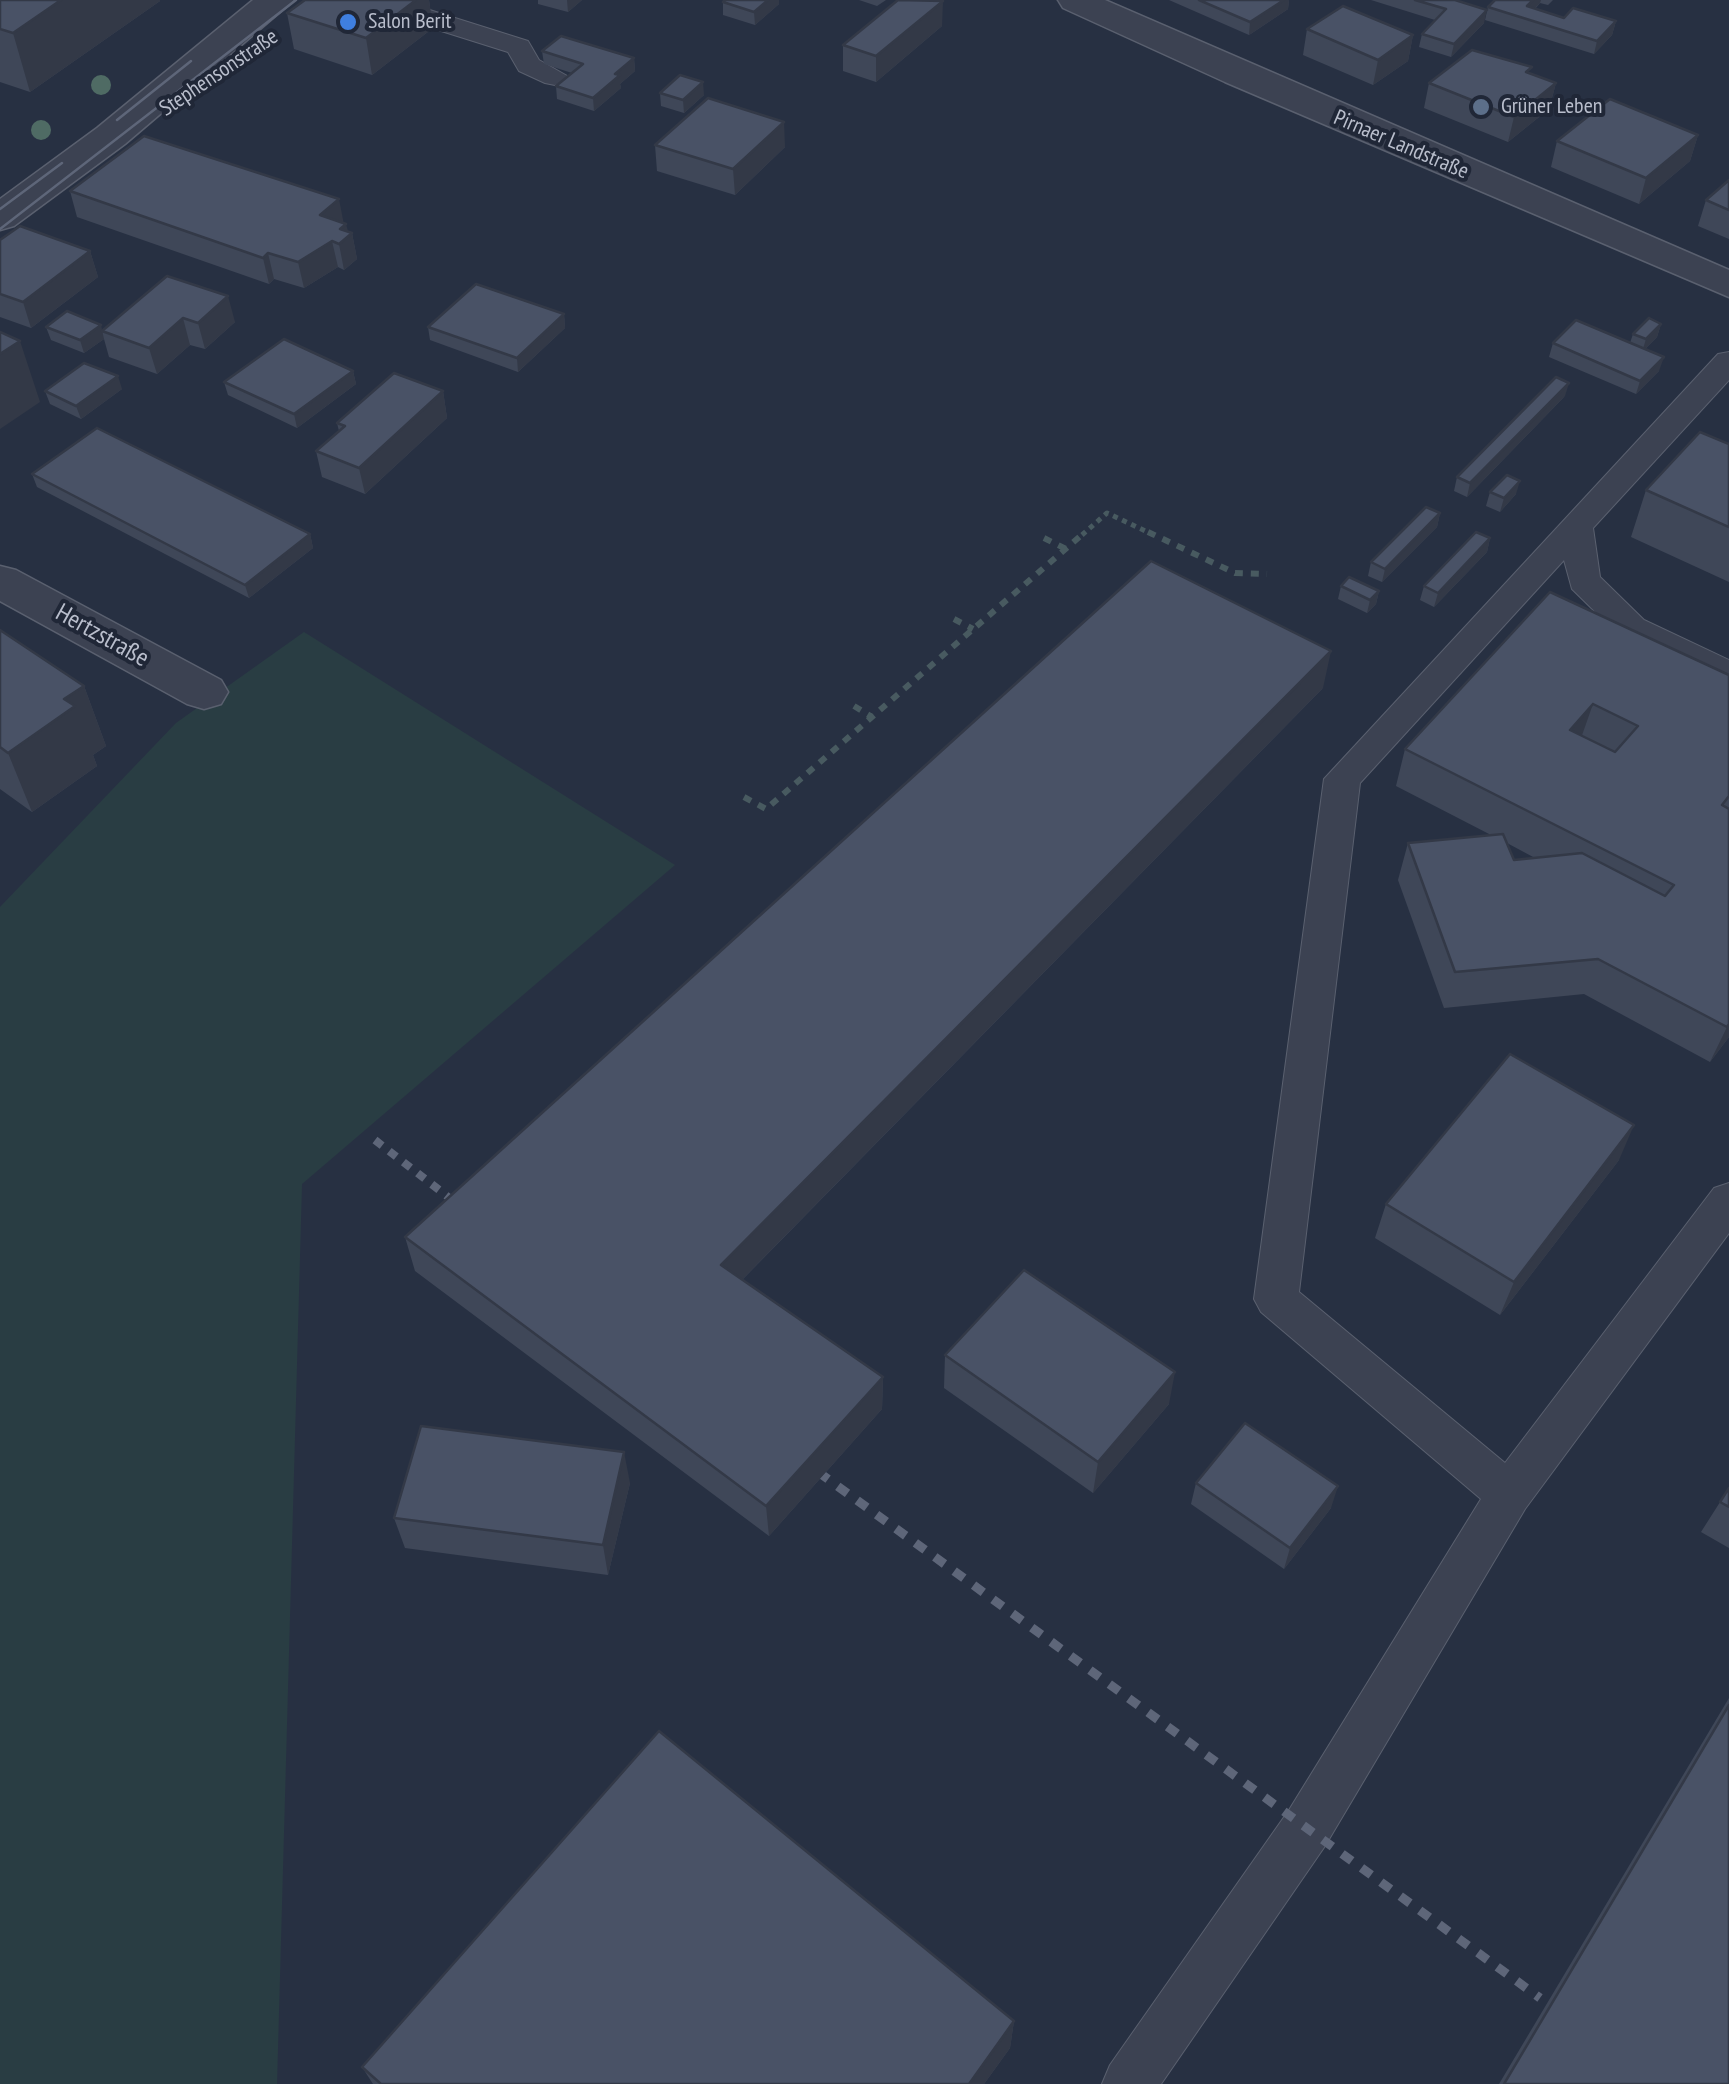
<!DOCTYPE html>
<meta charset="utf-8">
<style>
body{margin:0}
canvas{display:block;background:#273042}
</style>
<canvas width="1729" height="2084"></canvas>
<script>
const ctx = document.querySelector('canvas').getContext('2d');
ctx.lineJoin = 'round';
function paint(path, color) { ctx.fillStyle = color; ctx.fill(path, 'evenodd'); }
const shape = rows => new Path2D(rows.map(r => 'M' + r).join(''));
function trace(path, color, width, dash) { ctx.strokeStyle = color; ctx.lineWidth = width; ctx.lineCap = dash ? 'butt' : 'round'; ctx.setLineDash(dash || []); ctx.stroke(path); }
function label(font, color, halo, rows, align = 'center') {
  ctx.font = font + ' "PT Sans Narrow",sans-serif'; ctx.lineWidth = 8; ctx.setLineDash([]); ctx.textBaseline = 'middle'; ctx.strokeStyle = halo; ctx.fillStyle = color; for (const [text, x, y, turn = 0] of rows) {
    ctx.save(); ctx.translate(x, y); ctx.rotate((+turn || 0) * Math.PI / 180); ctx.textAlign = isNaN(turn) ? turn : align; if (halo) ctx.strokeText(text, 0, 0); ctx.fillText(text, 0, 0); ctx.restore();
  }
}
const green = shape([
 [304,632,675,865,302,1184,277,2084,0,2084,0,907,176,723]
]);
const pathFar1 = shape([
 [1082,535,1107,513,1154,535]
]);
const path = shape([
 [1148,532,1235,573,1267,574],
 [1044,538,1066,549],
 [954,619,973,629],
 [854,706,872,717],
 [744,797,766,809,1085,532]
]);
const service = shape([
 [358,0,398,0,528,41,539,60,569,77,555,85,545,83,519,71,508,52,362,6,358,0],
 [1729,352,1729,380,1593,528,1600,577,1644,620,1729,660,1729,687,1620,636,1572,589,1564,560,1360,783,1299,1292,1505,1463,1714,1188,1729,1183,1729,1233,1525,1509,1325,1846,1161,2084,1102,2084,1110,2065,1289,1810,1481,1499,1261,1312,1254,1299,1324,779,1718,354,1729,352]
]);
const minor = shape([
 [0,566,16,570,221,680,228,692,221,704,204,709,187,704,0,601,0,566]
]);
const tertiary = shape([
 [253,0,294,0,125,144,14,226,0,230,0,199,97,128,253,0],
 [1058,0,1105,0,1729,270,1729,297,1225,82,1063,8,1058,0]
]);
const tram = shape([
 [117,120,191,61],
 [0,209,62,163],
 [0,229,296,0]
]);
const railFar1 = shape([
 [375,1140,470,1214]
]);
const rail = shape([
 [799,1458,1540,1998]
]);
const trees = [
 [101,85],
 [41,130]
];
const wall = shape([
 [0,0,160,1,30,92,0,82],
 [305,0,429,0,433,28,372,75,294,49,287,13],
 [538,0,582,0,568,12,538,4],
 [859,0,886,0,877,6],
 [1169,0,1289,0,1288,9,1249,35],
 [1371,0,1455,0,1484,23,1451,57,1419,47,1422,34,1435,20],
 [1495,0,1553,0,1548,5,1540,3,1535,9,1564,18,1616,21,1612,35,1594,54,1485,20,1488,7],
 [723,2,779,4,755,25,723,15],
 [942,26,876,82,843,71,843,45],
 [1307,29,1413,35,1408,61,1373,85,1303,55],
 [542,51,634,58,635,71,620,84,621,88,594,111,557,99,556,86,572,73,544,64],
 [1531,74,1556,83,1549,109,1508,142,1424,108,1429,83],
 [660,93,704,95,684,113,661,106],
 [1698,135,1690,161,1639,204,1551,167,1557,141],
 [655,145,785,147,735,195,657,171],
 [1729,180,1729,239,1698,226,1706,200],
 [70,191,343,223,348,232,352,233,357,259,344,270,338,267,304,288,274,279,269,284,77,217],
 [0,240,90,251,98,277,31,328,0,317],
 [167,276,235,322,205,349,190,345,157,374,109,357,104,339,84,353,51,340,46,327,102,330],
 [564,314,565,328,518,372,430,340,428,327],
 [1661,324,1657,337,1645,349,1659,371,1636,394,1549,357,1553,343,1630,343,1633,334],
 [353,371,356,384,297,428,228,395,224,382],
 [122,389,81,419,50,404,45,391],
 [443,391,447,418,365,494,322,477,316,451,339,431,337,423],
 [1565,396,1467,497,1454,491,1457,477],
 [1729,444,1729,582,1631,537,1646,490],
 [32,474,310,534,313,548,249,598,37,487],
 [1490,492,1516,494,1500,512,1486,506],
 [1440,513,1437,527,1382,582,1368,576,1371,562],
 [1490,538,1487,552,1434,607,1420,600,1424,586],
 [1341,586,1379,591,1376,604,1367,613,1338,599],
 [1550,592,1729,675,1729,1037,1710,1062,1584,994,1444,1008,1398,880,1408,843,1491,835,1396,786,1405,749],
 [1507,843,1535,858,1514,860],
 [0,630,84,686,106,746,93,755,97,766,32,812,0,789],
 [1323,688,742,1280,883,1377,882,1409,769,1536,415,1271,405,1237],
 [1619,1160,1500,1315,1375,1238,1386,1204],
 [945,1355,1169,1404,1093,1493,944,1388],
 [630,1483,608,1575,405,1548,394,1518],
 [1196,1483,1331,1508,1284,1569,1191,1504],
 [1729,1488,1729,1548,1701,1532],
 [1729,1698,1729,2084,1499,2084],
 [1014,2021,1010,2048,984,2084,373,2084,362,2067]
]);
const shadedWall = shape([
 [61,0,160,0,160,1,30,92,13,33],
 [416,0,429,0,433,28,372,75,366,38],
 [567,0,582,0,568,12],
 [768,0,779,0,779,4,755,25,754,12],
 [1284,0,1289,0,1288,9,1249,35,1250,22],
 [1533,0,1541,0,1540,3,1524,19,1527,6],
 [943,1,942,26,876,82,876,56],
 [1487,10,1484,23,1451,57,1454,44],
 [1616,21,1612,35,1594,54,1597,41],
 [1413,35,1408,61,1373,85,1378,60],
 [634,58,635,71,620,84,621,88,594,111,593,98,615,74],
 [703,82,704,95,684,113,683,100],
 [1556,83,1549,109,1508,142,1514,117],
 [784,122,785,147,735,195,733,169],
 [1698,135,1690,161,1639,204,1646,178],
 [339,199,344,225,320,215],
 [346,224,349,235,352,233,357,259,344,270,339,244,340,229],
 [332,241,338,267,304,288,298,262],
 [90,251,98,277,31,328,23,302],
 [268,253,274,279,269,284,263,258],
 [228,296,235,322,205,349,198,323],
 [564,314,565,328,518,372,517,358],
 [183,318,190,345,157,374,149,348],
 [1661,324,1657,337,1642,352,1646,339],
 [101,325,104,339,84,353,80,340],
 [20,341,40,402,0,429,0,354],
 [1664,357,1659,371,1636,394,1640,381],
 [353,371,356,384,297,428,294,414],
 [118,376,122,389,81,419,76,406],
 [1569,383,1565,396,1467,497,1470,483],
 [443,391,447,418,365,494,359,468],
 [1520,481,1516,494,1500,512,1504,498],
 [1440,513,1437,527,1382,582,1385,569],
 [310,534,313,548,249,598,245,585],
 [1490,538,1487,552,1434,607,1438,593],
 [1379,591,1376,604,1367,613,1370,600],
 [1331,651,1323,688,724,1298,721,1265],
 [84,686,106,746,93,755,97,766,32,812,8,753,64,699],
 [1593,704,1580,741,1570,730],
 [1729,1024,1729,1037,1710,1062,1727,1027],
 [1634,1125,1619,1160,1500,1315,1514,1282],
 [1175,1372,1169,1404,1093,1493,1098,1462],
 [883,1377,882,1409,769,1536,766,1506],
 [624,1452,630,1483,608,1575,603,1545],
 [1338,1486,1331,1508,1284,1569,1290,1548],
 [1014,2021,1010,2048,984,2084,969,2084]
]);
const building = shape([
 [0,0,61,0,13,33,0,29,0,0],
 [305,0,416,0,366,38,287,13,305,0],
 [725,0,768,0,754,12,723,2,725,0],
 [898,0,943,1,876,56,843,45,898,0],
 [1199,0,1284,0,1250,22,1199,0],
 [1415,0,1455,0,1487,10,1454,44,1422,34,1446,9,1415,0],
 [1495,0,1533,0,1527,6,1564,18,1573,8,1616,21,1597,41,1488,7,1495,0],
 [1343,6,1413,35,1378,60,1307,29,1343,6],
 [561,36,634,58,615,74,620,75,593,98,556,86,583,64,542,51,561,36],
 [1472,50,1532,67,1526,72,1556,83,1514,117,1429,83,1472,50],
 [680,75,703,82,683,100,660,93,680,75],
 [708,98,784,122,733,169,655,145,708,98],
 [1610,99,1698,135,1646,178,1557,141,1610,99],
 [144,136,339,199,320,215,346,224,340,229,352,233,339,244,332,241,298,262,268,253,263,258,70,191,144,136],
 [1729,180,1729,210,1706,200,1729,180],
 [20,226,90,251,23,302,0,294,0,240,20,226],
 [167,276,228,296,198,323,183,318,149,348,102,331,167,276],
 [476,284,564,314,517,358,428,327,476,284],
 [67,311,101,325,80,340,46,327,67,311],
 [1649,318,1661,324,1646,339,1633,334,1649,318],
 [1576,320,1664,357,1640,381,1553,343,1576,320],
 [0,332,20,341,0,354,0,332],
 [284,339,353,371,294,414,224,382,284,339],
 [84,363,118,376,76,406,45,391,84,363],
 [394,373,443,391,359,468,316,451,345,426,337,423,394,373],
 [1556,377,1569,383,1470,483,1457,477,1556,377],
 [97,428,310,534,245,585,32,474,97,428],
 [1700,432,1729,444,1729,527,1646,490,1700,432],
 [1507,475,1520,481,1504,498,1490,492,1507,475],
 [1426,507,1440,513,1385,569,1371,562,1426,507],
 [1476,532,1490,538,1438,593,1424,586,1476,532],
 [1151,561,1331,651,721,1265,883,1377,766,1506,405,1237,1151,561],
 [1349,577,1379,591,1370,600,1341,586,1349,577],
 [1550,592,1729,675,1729,796,1722,805,1729,809,1729,1024,1727,1027,1598,959,1455,972,1408,843,1503,834,1514,860,1582,853,1665,896,1674,885,1405,749,1550,592],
 [1593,704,1638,726,1615,752,1570,730,1593,704],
 [0,630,84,686,64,699,75,706,8,753,0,747,0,630],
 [1510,1054,1634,1125,1514,1282,1386,1204,1510,1054],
 [1024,1270,1175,1372,1098,1462,945,1355,1024,1270],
 [1245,1423,1338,1486,1290,1548,1196,1483,1245,1423],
 [421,1426,624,1452,603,1545,394,1518,421,1426],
 [1729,1488,1729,1507,1720,1502,1729,1488],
 [1729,1705,1729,2084,1504,2084,1729,1705],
 [659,1731,1014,2021,969,2084,381,2084,362,2067,659,1731]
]);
const markers = [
 [348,22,10,"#3f7fe0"],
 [1481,107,10,"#5c6f8a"]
];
const farPoinames = [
 ["Salon Berit",368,22],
 ["Grüner Leben",1501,107]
];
const farStreetnames = [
 ["Stephensonstraße",219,73,-34],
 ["Pirnaer Landstraße",1401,145,23]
];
const streetNames = [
 ["Hertzstraße",102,636,29]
];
paint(green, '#293d43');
trace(service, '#5a606f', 2);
trace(minor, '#5a606f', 3);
trace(tertiary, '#5a606f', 3);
trace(pathFar1, '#485a60', 5, [5, 5]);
trace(path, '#485a60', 6, [8, 8]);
paint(service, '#3c4252');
paint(minor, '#3c4252');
paint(tertiary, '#3c4252');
trace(tram, '#5e6679', 2.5);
trace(railFar1, '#5e6679', 8, [9, 9]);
trace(rail, '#5e6679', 9, [12, 12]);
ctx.fillStyle = '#4f6b64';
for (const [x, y] of trees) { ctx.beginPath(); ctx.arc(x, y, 10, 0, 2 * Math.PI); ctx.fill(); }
paint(wall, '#3f4758');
paint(shadedWall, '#333947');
paint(building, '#495266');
trace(building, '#333947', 2.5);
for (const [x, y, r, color] of markers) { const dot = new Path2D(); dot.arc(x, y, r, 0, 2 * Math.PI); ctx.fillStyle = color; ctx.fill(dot); trace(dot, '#202737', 4); }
label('22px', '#b9becc', '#202737', farPoinames, 'left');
label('22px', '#b9becc', '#202737', farStreetnames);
label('25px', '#b9becc', '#202737', streetNames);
</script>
